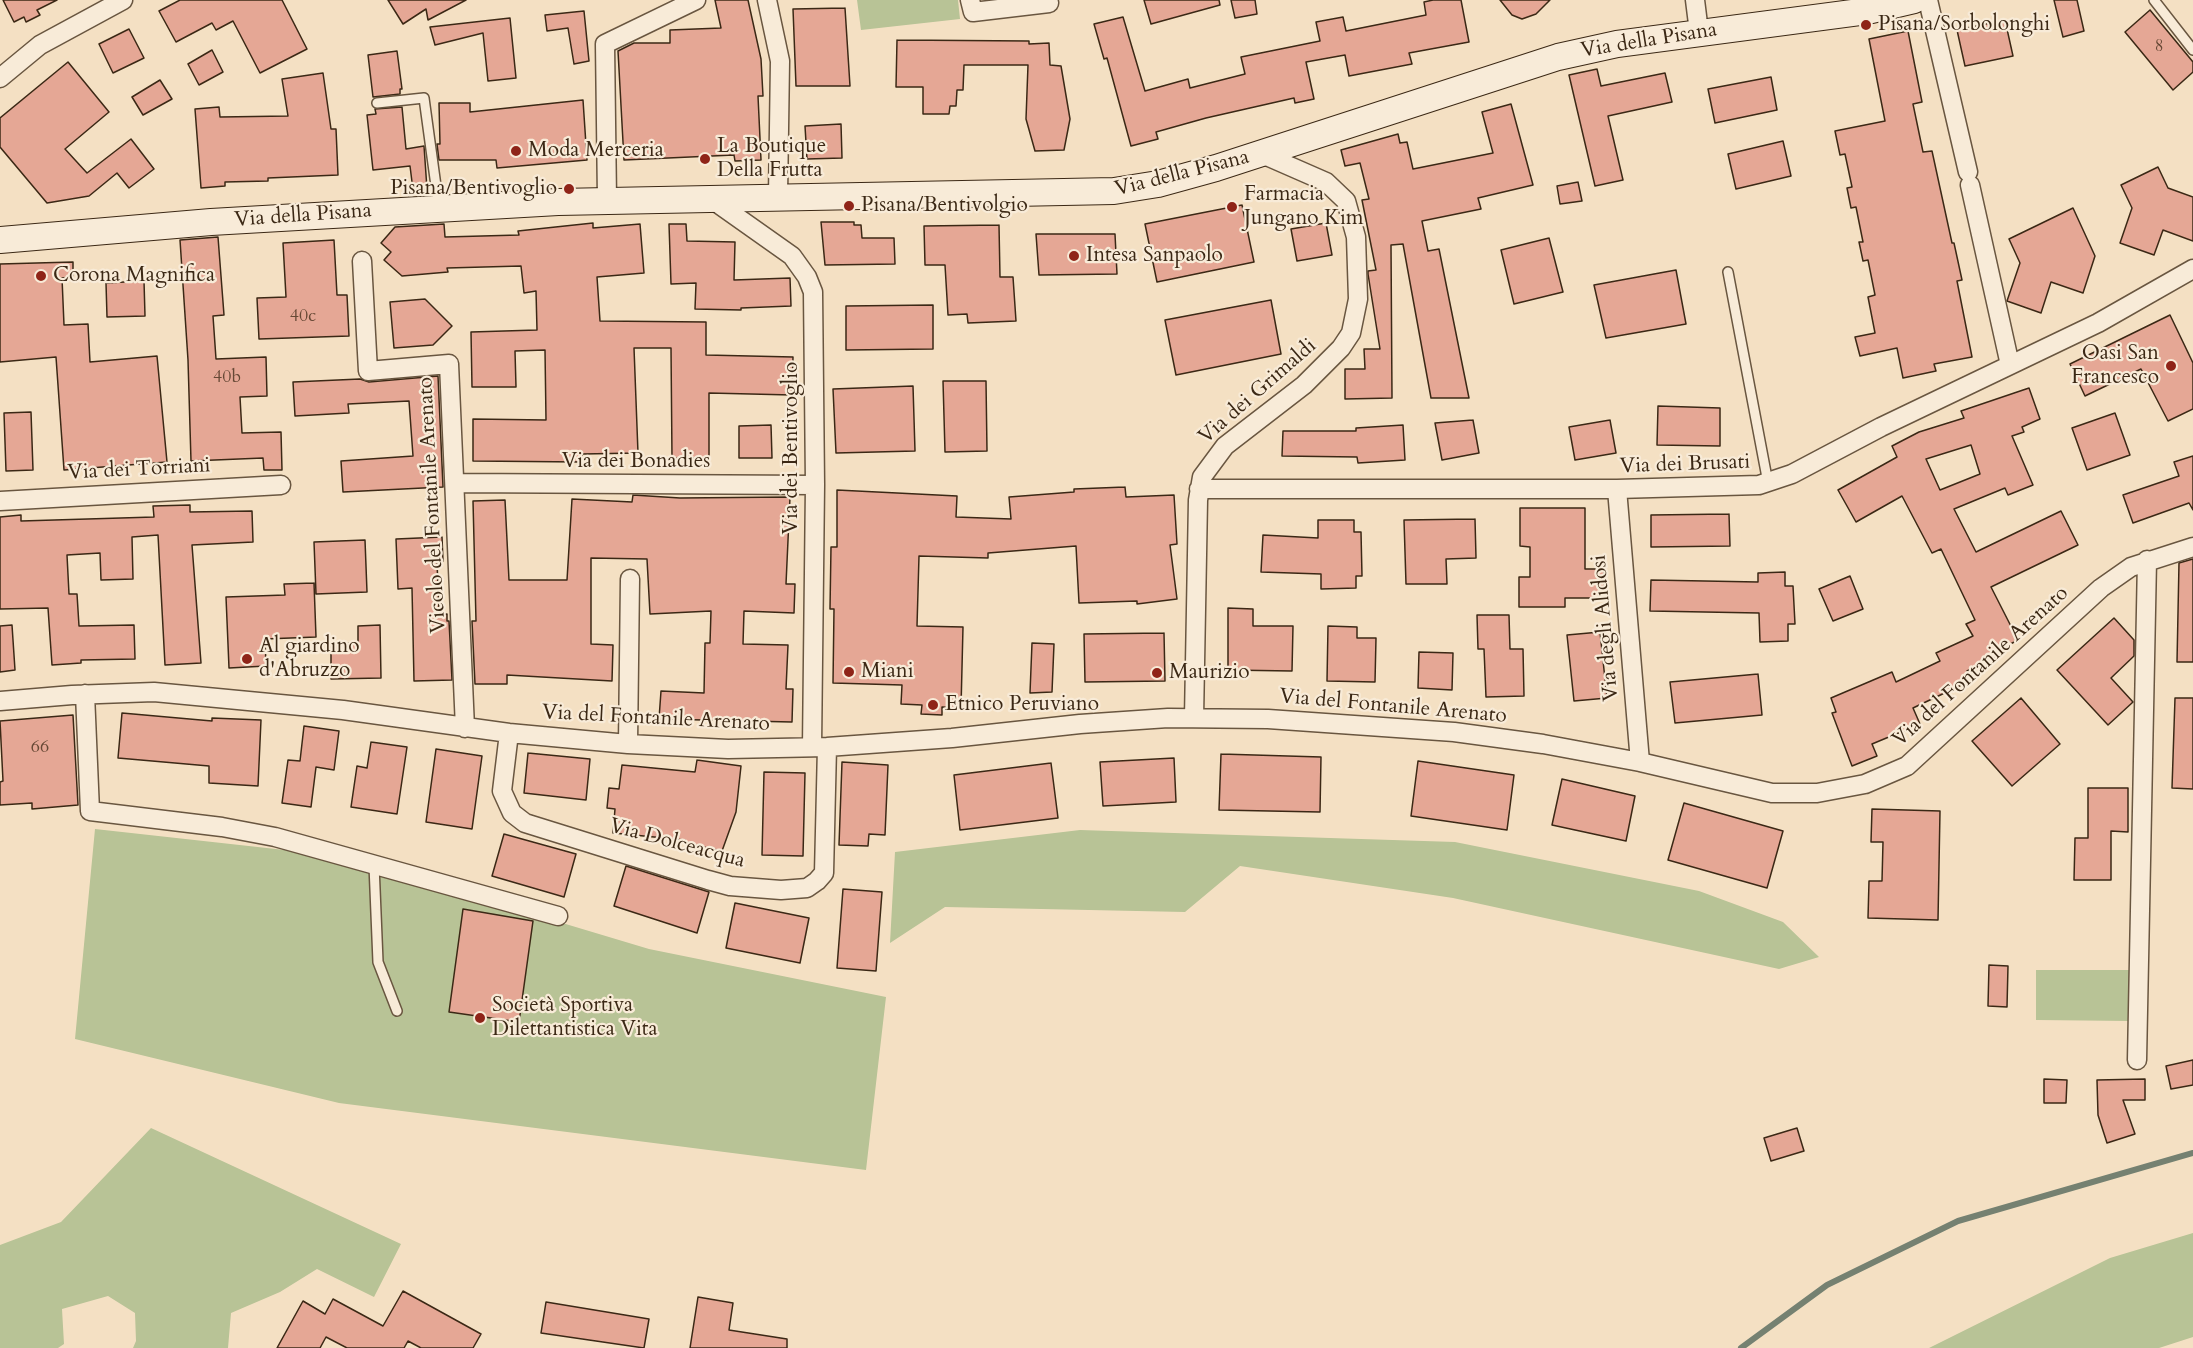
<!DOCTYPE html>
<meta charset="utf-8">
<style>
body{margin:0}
canvas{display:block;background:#f4e0c3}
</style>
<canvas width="2193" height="1348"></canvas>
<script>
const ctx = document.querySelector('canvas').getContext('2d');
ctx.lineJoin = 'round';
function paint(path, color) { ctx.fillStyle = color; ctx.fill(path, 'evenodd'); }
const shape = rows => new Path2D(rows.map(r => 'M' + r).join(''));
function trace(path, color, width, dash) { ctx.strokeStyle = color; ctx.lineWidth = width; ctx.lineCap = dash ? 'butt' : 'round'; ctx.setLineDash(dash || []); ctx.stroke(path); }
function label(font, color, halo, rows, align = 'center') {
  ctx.font = font + ' Cardo,serif'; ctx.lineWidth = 4.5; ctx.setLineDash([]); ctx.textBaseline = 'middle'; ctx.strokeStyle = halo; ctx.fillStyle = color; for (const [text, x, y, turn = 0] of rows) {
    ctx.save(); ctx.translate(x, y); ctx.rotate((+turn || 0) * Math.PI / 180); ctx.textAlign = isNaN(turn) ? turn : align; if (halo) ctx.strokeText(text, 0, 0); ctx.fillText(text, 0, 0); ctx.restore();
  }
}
const green = shape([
 [857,0,958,0,960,19,861,30],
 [95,829,339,856,649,949,886,997,866,1170,339,1103,75,1039],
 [1080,830,1455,842,1699,891,1783,922,1819,957,1779,969,1453,898,1240,866,1185,912,945,907,890,943,895,852],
 [2036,970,2130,970,2130,1021,2036,1020],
 [151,1128,401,1244,374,1297,317,1269,280,1292,231,1313,228,1348,133,1348,136,1341,135,1313,108,1296,62,1309,64,1344,58,1348,0,1348,0,1245,61,1222],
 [2193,1233,2193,1337,2159,1348,1929,1348,2110,1258]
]);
const stream = shape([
 [1741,1348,1827,1285,1958,1221,2193,1153]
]);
const building = shape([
 [3,0,57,0,37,10,40,15,26,22,24,17,14,22,3,0],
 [180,0,282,0,307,49,260,73,233,21,216,30,212,23,176,42,159,11,180,0],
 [388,0,466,0,428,20,426,9,403,24,388,0],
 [715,0,748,0,761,59,763,96,758,96,761,160,735,161,734,155,624,160,618,51,634,43,670,43,670,30,721,28,715,0],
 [1144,0,1219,0,1220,5,1151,24,1144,0],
 [1231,0,1255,0,1257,14,1235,18,1231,0],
 [1433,0,1461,0,1469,42,1409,53,1412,64,1349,76,1345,55,1306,62,1314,99,1295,103,1294,98,1206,118,1156,132,1158,139,1131,146,1107,58,1104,59,1094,24,1123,17,1145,91,1188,79,1190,88,1245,74,1241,57,1320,41,1316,22,1343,17,1346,31,1426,15,1424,2,1433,0],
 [1500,0,1550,0,1536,14,1522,19,1512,15,1500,0],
 [2054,0,2077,0,2084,31,2063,37,2054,0],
 [845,8,850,86,796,86,793,9,845,8],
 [2150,10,2193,62,2193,72,2173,90,2125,32,2150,10],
 [584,11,589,61,574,64,568,28,547,31,545,15,584,11],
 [510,18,516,78,488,81,483,33,435,45,430,27,510,18],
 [2005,20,2013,56,1965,66,1957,30,2005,20],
 [129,29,144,58,113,73,99,44,129,29],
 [1908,31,1922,102,1913,104,1923,152,1932,151,1952,243,1954,243,1962,280,1957,281,1972,357,1934,364,1936,371,1903,378,1897,348,1860,356,1855,337,1875,333,1868,297,1875,295,1868,260,1863,261,1859,242,1863,242,1856,207,1851,208,1847,188,1852,187,1845,154,1840,155,1835,131,1885,121,1869,39,1908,31],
 [897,40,1029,41,1029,44,1049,43,1050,65,1061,66,1070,119,1064,150,1035,151,1026,119,1028,65,964,65,963,90,957,90,956,106,950,106,949,114,923,114,923,87,896,87,897,40],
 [212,50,223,72,199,85,188,64,212,50],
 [397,51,402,89,400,89,400,94,373,97,368,55,397,51],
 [68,62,109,112,65,149,87,173,131,139,154,169,129,188,117,173,89,196,47,203,0,147,0,118,68,62],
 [1597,69,1601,86,1665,73,1672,102,1608,116,1623,180,1595,186,1569,75,1597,69],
 [323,73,331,129,336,129,338,175,268,178,268,181,225,182,225,186,201,188,195,109,219,107,220,117,288,116,282,79,323,73],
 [1771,77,1777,110,1715,123,1708,89,1771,77],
 [160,80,172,99,143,115,132,97,160,80],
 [583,100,587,160,497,168,496,160,439,160,437,144,440,144,439,103,470,103,470,112,583,100],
 [1511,104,1533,185,1478,198,1481,209,1422,221,1428,251,1439,249,1469,398,1431,398,1403,244,1391,245,1392,398,1345,399,1345,369,1365,369,1364,349,1380,349,1368,274,1368,271,1376,270,1362,200,1369,199,1360,163,1345,166,1341,150,1398,134,1400,143,1407,142,1413,169,1493,153,1482,112,1511,104],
 [402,107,406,149,424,146,427,189,413,190,410,166,373,170,367,115,376,114,375,109,402,107],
 [841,124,842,158,807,159,805,126,841,124],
 [1783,141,1791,176,1736,189,1728,154,1783,141],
 [2158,167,2168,188,2193,197,2193,241,2163,230,2154,255,2120,243,2132,208,2121,185,2158,167],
 [1578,182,1582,201,1560,204,1557,186,1578,182],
 [1242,205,1254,262,1157,282,1145,224,1242,205],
 [2073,208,2095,256,2083,293,2051,282,2041,313,2007,301,2020,263,2009,239,2073,208],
 [821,222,854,222,854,225,861,225,862,238,894,238,895,264,825,265,821,222],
 [593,223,593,228,640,224,644,273,597,277,600,321,706,322,706,355,793,357,792,395,709,393,709,458,672,458,671,348,634,348,638,453,582,454,582,462,473,461,473,419,546,420,545,350,515,351,516,387,472,387,471,332,537,330,536,291,524,293,521,266,447,268,448,272,402,276,384,260,391,252,381,243,395,227,444,224,445,237,519,235,518,231,593,223],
 [1326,223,1332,255,1297,261,1291,229,1326,223],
 [669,224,686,224,687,241,735,242,734,280,790,278,791,306,741,308,741,310,695,309,696,283,671,284,669,224],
 [999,225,1000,277,1013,277,1016,321,968,323,967,314,948,315,945,265,925,265,924,226,999,225],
 [1036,234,1115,234,1117,274,1039,275,1036,234],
 [218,237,224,315,213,316,216,359,266,357,267,396,240,397,242,433,281,432,282,470,264,470,263,458,191,461,188,360,180,240,218,237],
 [1549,238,1563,292,1514,304,1501,250,1549,238],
 [334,240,337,295,347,295,349,336,259,339,257,298,286,297,283,243,334,240],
 [73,262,73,277,62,278,64,325,88,324,90,362,157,356,167,462,64,470,56,357,0,362,0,264,73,262],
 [1676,270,1686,324,1606,338,1594,285,1676,270],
 [144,281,145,316,107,317,106,283,144,281],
 [425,299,452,326,433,345,394,348,390,302,425,299],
 [1271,300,1281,354,1176,375,1165,320,1271,300],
 [933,305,933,349,846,350,846,306,933,305],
 [2170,315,2193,363,2193,409,2168,421,2141,369,2085,396,2070,364,2170,315],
 [438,376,443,487,343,492,341,461,413,456,409,401,348,404,349,413,295,416,293,382,360,379,369,382,438,376],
 [943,381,986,381,987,451,945,452,943,381],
 [913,386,915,451,836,453,833,389,913,386],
 [2029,388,2040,419,2022,427,2024,432,2012,436,2033,485,2008,495,2005,488,1954,509,1976,552,2061,511,2078,545,1991,587,2018,640,1997,651,1999,655,1967,671,1972,680,1913,708,1920,724,1872,744,1877,756,1852,766,1832,713,1836,712,1831,698,1892,672,1896,682,1940,661,1936,653,1973,636,1966,624,1975,620,1941,549,1932,553,1902,496,1856,522,1838,490,1897,457,1892,446,1919,432,1964,418,1961,411,2029,388],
 [1971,445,1980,474,1940,490,1926,459,1971,445],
 [1658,406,1720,408,1720,446,1657,445,1658,406],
 [31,412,33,470,6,471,4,413,31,412],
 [2115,413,2130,455,2087,470,2072,428,2115,413],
 [1473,420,1479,453,1442,460,1435,423,1473,420],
 [1610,420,1616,453,1575,460,1569,427,1610,420],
 [771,425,772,458,739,458,739,426,771,425],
 [1403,425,1405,460,1358,463,1357,457,1282,456,1283,431,1356,431,1356,428,1403,425],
 [2193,456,2193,510,2189,503,2133,523,2123,495,2179,476,2174,462,2193,456],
 [1125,487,1126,497,1174,495,1177,544,1170,545,1177,599,1137,604,1137,601,1079,603,1076,546,988,553,988,558,919,556,917,626,963,627,961,708,942,707,942,715,921,714,922,705,901,704,902,685,833,683,834,609,830,609,831,547,837,547,837,490,957,496,956,517,1011,519,1009,497,1074,492,1074,489,1125,487],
 [633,495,680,498,790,497,786,584,795,584,794,613,744,611,743,644,788,645,786,689,793,689,792,722,659,719,661,691,704,693,705,643,710,643,711,611,650,614,647,559,591,558,591,644,613,645,612,681,507,675,507,684,475,684,472,621,476,621,473,501,505,500,509,580,567,580,572,499,632,502,633,495],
 [190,505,190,512,252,511,253,542,192,545,201,663,165,665,158,535,132,537,133,579,101,580,100,553,67,555,69,594,77,594,79,626,134,625,135,659,81,660,81,663,52,665,48,608,0,609,0,517,21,515,21,521,154,517,153,506,190,505],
 [1520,508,1585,508,1585,569,1604,569,1604,598,1565,598,1565,607,1519,607,1519,577,1530,577,1530,547,1520,546,1520,508],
 [1729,514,1730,546,1651,547,1651,515,1729,514],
 [1475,519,1476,558,1446,559,1447,584,1406,584,1404,520,1475,519],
 [1318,520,1354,520,1354,532,1361,532,1362,576,1356,576,1356,588,1321,589,1321,574,1261,572,1263,535,1318,538,1318,520],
 [442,537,443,561,437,561,439,615,447,614,447,621,449,621,452,680,414,681,412,588,398,589,396,539,442,537],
 [365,540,367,592,316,594,314,542,365,540],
 [2193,559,2193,662,2177,662,2179,563,2193,559],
 [1785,572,1785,586,1793,586,1795,624,1788,624,1788,641,1760,642,1759,613,1650,611,1651,580,1758,582,1758,573,1785,572],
 [1850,576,1863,609,1833,621,1819,589,1850,576],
 [314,583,316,637,265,639,266,666,229,668,226,597,285,595,284,584,314,583],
 [1228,608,1253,609,1253,626,1293,626,1292,671,1228,670,1228,608],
 [1477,615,1509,615,1510,649,1523,649,1524,696,1486,697,1484,649,1478,649,1477,615],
 [2114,618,2134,640,2134,656,2111,678,2133,702,2108,725,2057,670,2114,618],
 [12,625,15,670,0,672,0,626,12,625],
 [380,625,381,678,331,679,331,644,358,643,358,626,380,625],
 [1328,626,1357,627,1357,638,1376,638,1375,682,1327,681,1328,626],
 [1600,632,1607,698,1574,701,1567,635,1600,632],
 [1164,633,1165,681,1085,682,1084,634,1164,633],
 [1032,643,1054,644,1052,692,1030,693,1032,643],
 [1419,652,1453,653,1452,690,1418,688,1419,652],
 [1758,674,1762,715,1675,723,1670,682,1758,674],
 [2021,698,2060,744,2012,786,1972,741,2021,698],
 [2175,698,2193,698,2193,789,2172,788,2175,698],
 [122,713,212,721,212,718,261,720,258,786,209,783,209,766,118,758,122,713],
 [73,715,78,805,32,809,32,803,0,805,0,782,3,781,0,721,73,715],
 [304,726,339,731,334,770,316,767,311,807,282,803,288,760,300,761,304,726],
 [371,742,407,747,397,814,351,807,357,766,367,768,371,742],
 [436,749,482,756,472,829,426,822,436,749],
 [528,753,590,759,586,800,524,793,528,753],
 [1221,754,1321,757,1320,812,1219,810,1221,754],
 [1174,758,1176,802,1103,806,1100,762,1174,758],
 [697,760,741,766,736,812,722,851,685,843,685,840,613,833,615,809,607,808,609,788,619,789,622,765,695,772,697,760],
 [1418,761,1514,775,1507,830,1411,816,1418,761],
 [842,762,888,765,885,835,869,834,868,846,839,845,842,762],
 [1051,763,1058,818,960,830,954,775,1051,763],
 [764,772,805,773,803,856,762,855,764,772],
 [1562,779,1635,796,1626,841,1552,825,1562,779],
 [2088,788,2128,788,2128,832,2111,831,2111,880,2074,880,2075,838,2088,838,2088,788],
 [1684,803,1783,831,1767,888,1668,860,1684,803],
 [1872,809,1940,811,1938,920,1868,918,1869,881,1882,881,1883,842,1871,842,1872,809],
 [504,834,576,854,564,897,492,876,504,834],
 [626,866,709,892,697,933,614,906,626,866],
 [843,889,882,892,876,971,837,968,843,889],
 [735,903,809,918,800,963,726,948,735,903],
 [463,909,533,921,519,1022,449,1012,463,909],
 [1989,965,2008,966,2007,1007,1988,1006,1989,965],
 [2193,1060,2193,1085,2171,1089,2166,1066,2193,1060],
 [2044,1079,2067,1080,2066,1103,2044,1103,2044,1079],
 [2145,1079,2145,1100,2123,1100,2135,1134,2107,1143,2098,1115,2097,1080,2145,1079],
 [1797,1128,1804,1151,1771,1161,1764,1138,1797,1128],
 [403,1291,481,1334,473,1348,421,1348,408,1341,404,1348,347,1348,326,1337,320,1348,277,1348,303,1301,325,1314,333,1299,383,1326,403,1291],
 [698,1297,733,1303,729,1330,787,1339,787,1348,690,1348,698,1297],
 [546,1302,649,1319,644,1348,541,1333,546,1302]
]);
const lane = shape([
 [2154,0,2193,50],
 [377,103,424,98,439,208],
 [1728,272,1768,483],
 [374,865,378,962,397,1011]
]);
const street = shape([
 [767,0,780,61,778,196],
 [970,0,973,12,1049,3],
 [1695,0,1699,32],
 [1928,0,1968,172],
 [0,78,40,45,123,0],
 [1970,185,2010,365],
 [710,198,792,256,807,277,813,292,815,485,812,747],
 [607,200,605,44,696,0],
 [362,261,368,371,449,364,465,728],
 [456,483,815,485],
 [1199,489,1617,489,1759,485,1792,474,1881,427,2098,323,2193,269],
 [1617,489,1640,762],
 [0,501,281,485],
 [85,694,90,811,222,827,275,837,558,916],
 [0,701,72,695,154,692,343,710,509,733,628,744,728,749,827,747,952,738,1080,724,1168,718,1268,719,1454,732,1543,744,1640,762,1772,793,1817,793,1865,784,1907,766,2101,588,2131,567,2193,547],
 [1194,718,1198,500,1202,477,1225,446,1304,385,1341,348,1351,333,1358,299,1356,237,1346,201,1326,182,1262,154],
 [509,733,502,791,512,813,525,823,708,880,730,886,781,890,807,888,817,881,824,873,827,747],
 [628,744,630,579],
 [2137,1060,2147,560]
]);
const secondary = shape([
 [0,240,211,222,558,202,1114,191,1158,184,1216,168,1558,57,1617,44,1867,11,1914,0]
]);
const markers = [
 [1866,25,6,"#8f2418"],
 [516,151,6,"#8f2418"],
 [705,159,6,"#8f2418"],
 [569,189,6,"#8f2418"],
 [849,206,6,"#8f2418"],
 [1232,207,6,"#8f2418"],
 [1074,256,6,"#8f2418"],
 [41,276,6,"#8f2418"],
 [2171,366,6,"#8f2418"],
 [247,659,6,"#8f2418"],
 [849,672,6,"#8f2418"],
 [1157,673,6,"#8f2418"],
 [933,705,6,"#8f2418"],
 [480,1018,6,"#8f2418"]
];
const numberNames = [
 ["8",2159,47],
 ["40c",303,317],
 ["40b",227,378],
 ["66",40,748]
];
const poiNames = [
 ["Pisana/Sorbolonghi",1878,25],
 ["La Boutique",717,147],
 ["Della Frutta",717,171],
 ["Moda Merceria",528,151],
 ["Pisana/Bentivoglio",557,189,"right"],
 ["Farmacia",1244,195],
 ["Jungano Kim",1244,219],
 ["Pisana/Bentivolgio",861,206],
 ["Intesa Sanpaolo",1086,256],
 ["Corona Magnifica",53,276],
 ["Oasi San",2159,354,"right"],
 ["Francesco",2159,378,"right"],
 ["Al giardino",259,647],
 ["d'Abruzzo",259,671],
 ["Miani",861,672],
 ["Maurizio",1169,673],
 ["Etnico Peruviano",945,705],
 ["Società Sportiva",492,1006],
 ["Dilettantistica Vita",492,1030]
];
const streetNames = [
 ["Via della Pisana",1649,41,-9],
 ["Via della Pisana",1182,174,-14],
 ["Via della Pisana",303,216,-4],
 ["Via dei Grimaldi",1258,392,-41],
 ["Via dei Bentivoglio",792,448,-90],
 ["Via dei Bonadies",636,462],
 ["Via dei Brusati",1685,465,-2],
 ["Via dei Torriani",139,470,-3],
 ["Vicolo del Fontanile Arenato",433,505,-93],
 ["Via degli Alidosi",1606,628,-95],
 ["Via del Fontanile Arenato",1981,667,-42],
 ["Via del Fontanile Arenato",1393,707,5],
 ["Via del Fontanile Arenato",656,719,3],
 ["Via Dolceacqua",677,844,15]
];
paint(green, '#b8c396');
trace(stream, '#758171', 6);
paint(building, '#e5a795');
trace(building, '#3b2815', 1.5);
trace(lane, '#695640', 12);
trace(street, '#695640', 21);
trace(secondary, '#3b2815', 28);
trace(lane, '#f8ebd8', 9);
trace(street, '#f8ebd8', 18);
trace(secondary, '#f8ebd8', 26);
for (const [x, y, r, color] of markers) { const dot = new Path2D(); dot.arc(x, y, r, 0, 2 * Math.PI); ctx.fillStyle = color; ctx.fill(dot); trace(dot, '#f8ebd8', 2); }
label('18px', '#664835', null, numberNames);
label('21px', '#3b2815', '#f8ebd8', poiNames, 'left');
label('21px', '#3b2815', '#f8ebd8', streetNames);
</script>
